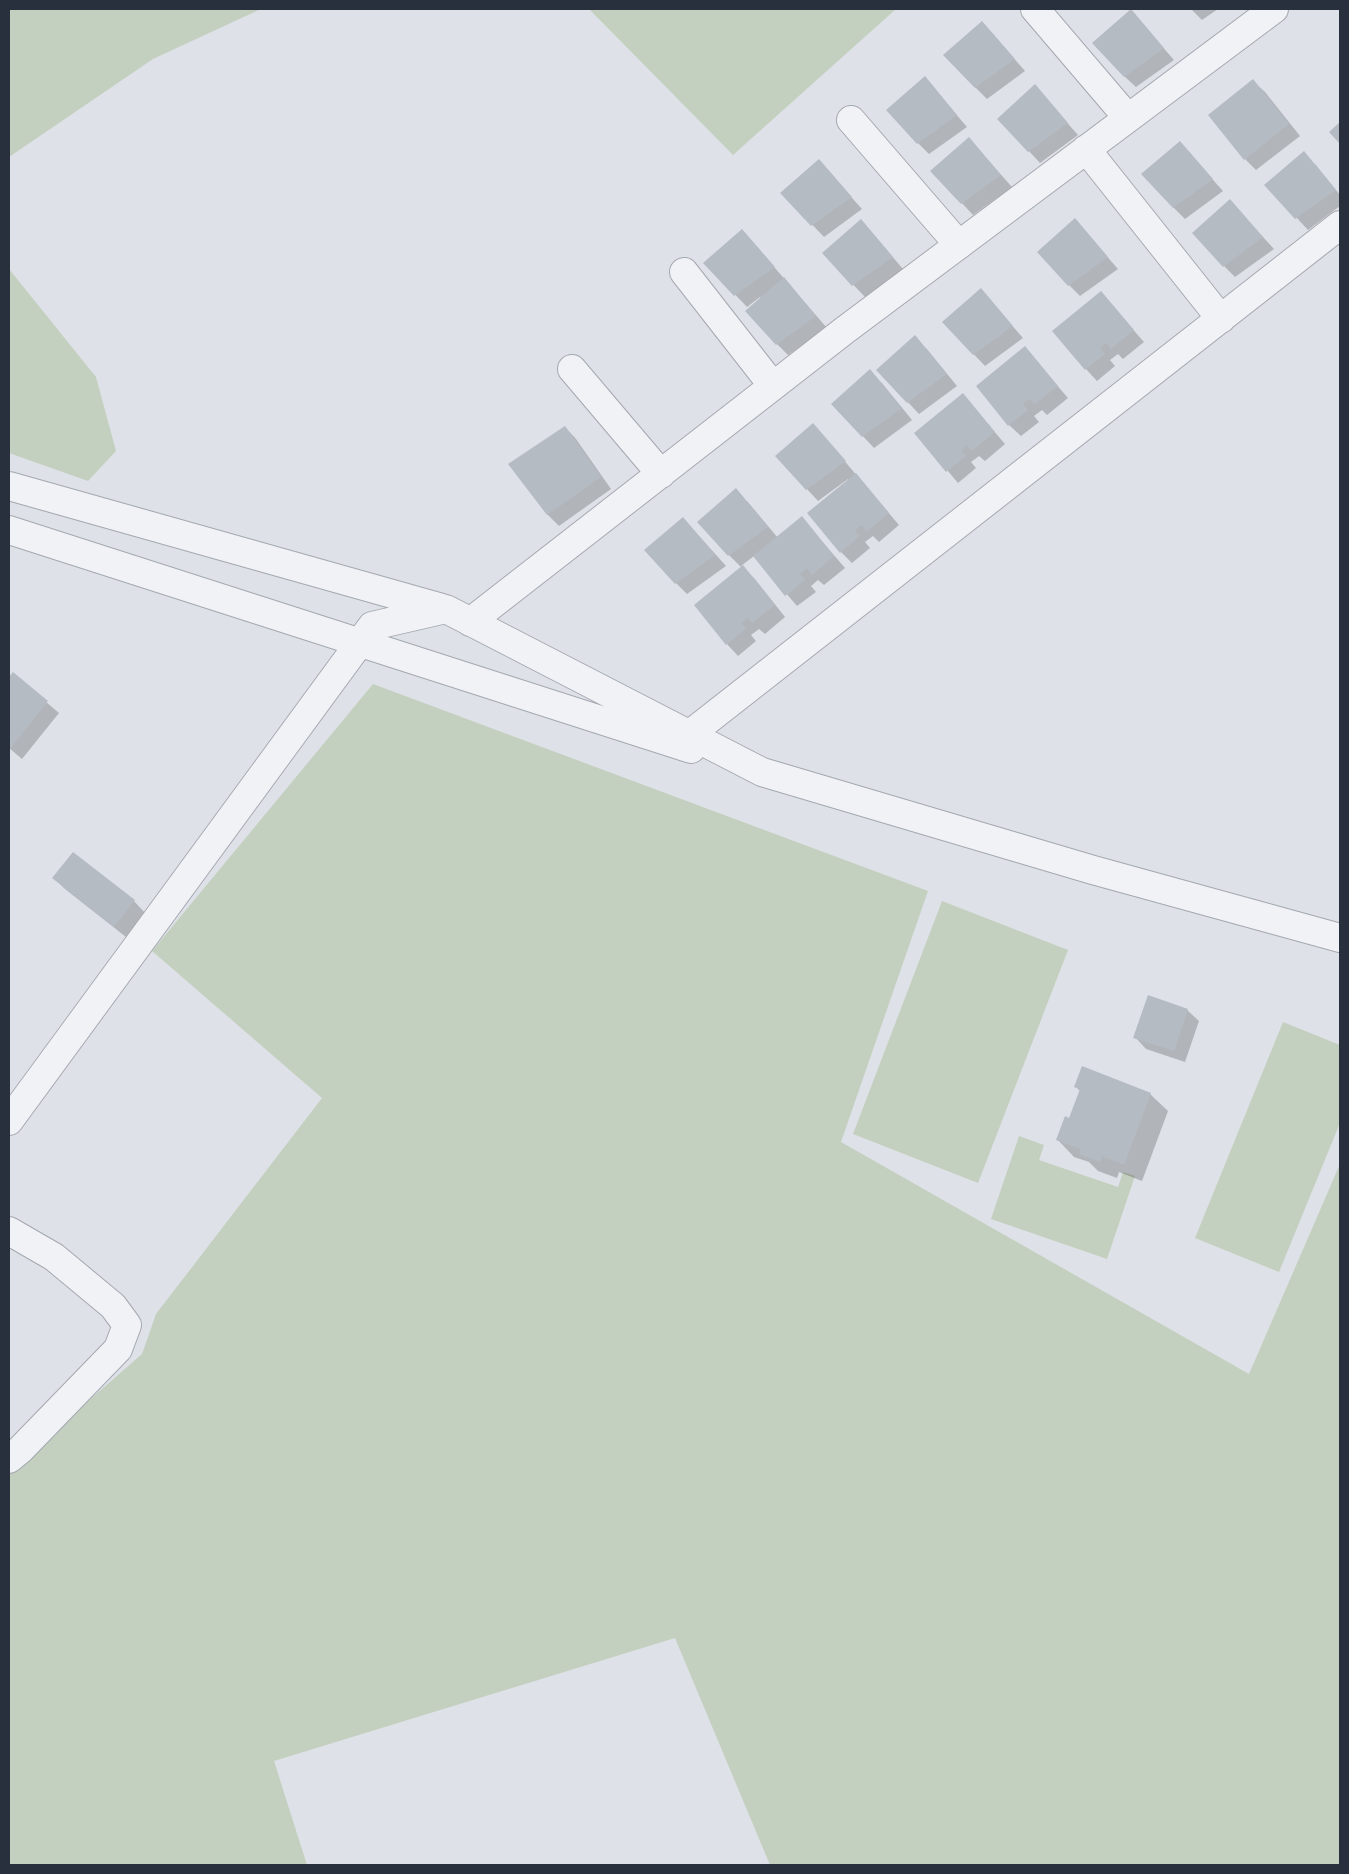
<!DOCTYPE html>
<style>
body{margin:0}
#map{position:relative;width:1349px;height:1874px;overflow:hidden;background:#dee1e7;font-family:"Work Sans",sans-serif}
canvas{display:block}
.frame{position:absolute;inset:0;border:10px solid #282f3d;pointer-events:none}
</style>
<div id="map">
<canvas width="1349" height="1874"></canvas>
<div class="frame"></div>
</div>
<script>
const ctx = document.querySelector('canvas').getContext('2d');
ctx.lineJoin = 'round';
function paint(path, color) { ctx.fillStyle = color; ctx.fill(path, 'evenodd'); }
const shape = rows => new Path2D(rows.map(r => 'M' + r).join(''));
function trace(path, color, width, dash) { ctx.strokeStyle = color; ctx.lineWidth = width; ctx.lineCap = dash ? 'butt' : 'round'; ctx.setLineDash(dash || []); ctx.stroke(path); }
const green = shape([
 [9,9,261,9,153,59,9,157],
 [589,9,896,9,733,155],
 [9,269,96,377,116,451,88,481,9,453],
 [373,684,928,891,841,1142,1249,1374,1340,1164,1340,1865,770,1865,675,1638,274,1761,307,1865,9,1865,9,1470,142,1354,156,1314,322,1098,152,951],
 [942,901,1068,950,978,1183,853,1134],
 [1283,1022,1340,1045,1340,1123,1279,1272,1195,1238],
 [1019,1136,1044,1145,1039,1160,1118,1187,1123,1172,1135,1176,1107,1259,991,1219]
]);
const shadow = shape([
 [1191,9,1218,9,1202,20],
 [1131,11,1174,60,1136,87,1124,76],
 [982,22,1025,71,987,99,975,87],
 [925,78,967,127,929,154,918,143],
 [1253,81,1265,92,1300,136,1256,170,1245,159],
 [1035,86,1078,135,1040,163,1029,151],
 [969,139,1012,187,973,215,932,171],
 [1180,143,1223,191,1185,219,1173,207],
 [819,161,862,209,824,237,782,193],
 [1315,164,1340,195,1340,206,1308,230,1266,185],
 [1230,201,1274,249,1235,277,1224,266],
 [861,220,903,269,865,297,823,253],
 [1075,220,1118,269,1080,296,1069,285],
 [742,230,827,328,788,355,777,344,760,297,747,307,705,263],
 [981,290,1023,338,985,366,943,322],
 [1101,293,1144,342,1123,359,1118,354,1110,360,1115,366,1097,381,1086,369],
 [926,348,957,386,919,414,878,370],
 [1025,348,1068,398,1047,415,1042,410,1034,416,1039,422,1021,436,1009,425],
 [881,382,912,420,874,448,833,404],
 [963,395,1005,444,985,461,979,456,971,462,976,468,958,483,916,433],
 [813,424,899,525,879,542,873,536,865,542,870,548,852,563,841,552,849,481,848,479,818,501,807,489],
 [565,427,576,439,611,489,559,526,548,515,510,464],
 [747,501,778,538,802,518,845,568,824,585,818,580,811,586,816,592,797,606,754,556,741,566,754,578,785,617,765,634,759,629,751,635,756,641,738,656,727,644,742,568,729,555],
 [683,518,726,566,687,594,676,583],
 [13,674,59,713,22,759,9,748,9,679],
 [73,854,134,901,145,913,126,937,65,889,54,878],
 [1187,1010,1199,1021,1185,1062,1146,1049,1135,1037],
 [1076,1087,1150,1094,1168,1111,1142,1181,1119,1172,1117,1178,1098,1171,1089,1162,1074,1157,1057,1139,1070,1119,1080,1091]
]);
const building = shape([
 [1131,9,1164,48,1124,77,1092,43],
 [982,21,1015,59,975,88,943,55],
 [925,76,957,115,917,144,886,110],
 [1253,79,1289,124,1244,160,1208,115],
 [1035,84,1068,123,1028,152,997,119],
 [1340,122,1340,144,1329,132],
 [969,137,1001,175,961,204,930,171],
 [1180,141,1213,179,1173,208,1141,174],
 [1304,151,1336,190,1295,219,1264,185],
 [819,159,852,197,811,226,780,193],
 [1230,199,1263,237,1223,267,1192,233],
 [1075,218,1108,257,1068,286,1037,252],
 [861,219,893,257,852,286,822,253],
 [742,229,775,267,734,296,703,263],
 [784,277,816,316,776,345,745,311],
 [981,288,1013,326,973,355,942,322],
 [1101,291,1134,330,1111,349,1106,343,1100,348,1105,354,1085,370,1052,331],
 [915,335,947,374,907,403,876,370],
 [1025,346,1058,386,1035,404,1030,399,1023,404,1028,410,1008,426,976,386],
 [870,369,902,408,862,437,831,404],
 [963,393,995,432,972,451,967,445,961,450,966,456,946,472,914,433],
 [813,423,846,461,806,490,775,456],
 [565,426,601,477,547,515,508,464],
 [856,473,889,513,866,532,862,525,855,530,860,536,840,553,807,513],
 [736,488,768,527,728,556,697,522],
 [802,516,834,556,812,575,807,568,800,574,805,580,785,596,753,556],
 [683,517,715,555,675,584,644,550],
 [743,565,775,605,752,623,748,618,741,623,746,629,726,645,694,605],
 [13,672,48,701,10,749,9,747,9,677],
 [73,852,135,900,114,927,52,878],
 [1148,995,1188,1009,1174,1051,1133,1038],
 [1082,1066,1151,1093,1124,1165,1102,1156,1100,1162,1079,1154,1081,1149,1056,1140,1065,1116,1069,1118,1080,1089,1074,1087]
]);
const minor = shape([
 [1035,9,1128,118],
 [851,120,959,245],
 [1086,149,1221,319],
 [684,272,773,386],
 [572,369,661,474],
 [9,486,442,608],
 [9,530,691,749],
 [470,622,845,330,1274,9],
 [690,734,1340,225],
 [9,1121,372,626,446,609,762,772,1093,870,1340,938],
 [9,1231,54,1257,113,1306,127,1325,118,1349,20,1450,9,1459]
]);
paint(green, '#c4d0bf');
paint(shadow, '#0003');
paint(building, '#b5bbc3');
trace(minor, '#a4a8b1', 30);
trace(minor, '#f0f2f5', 28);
</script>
